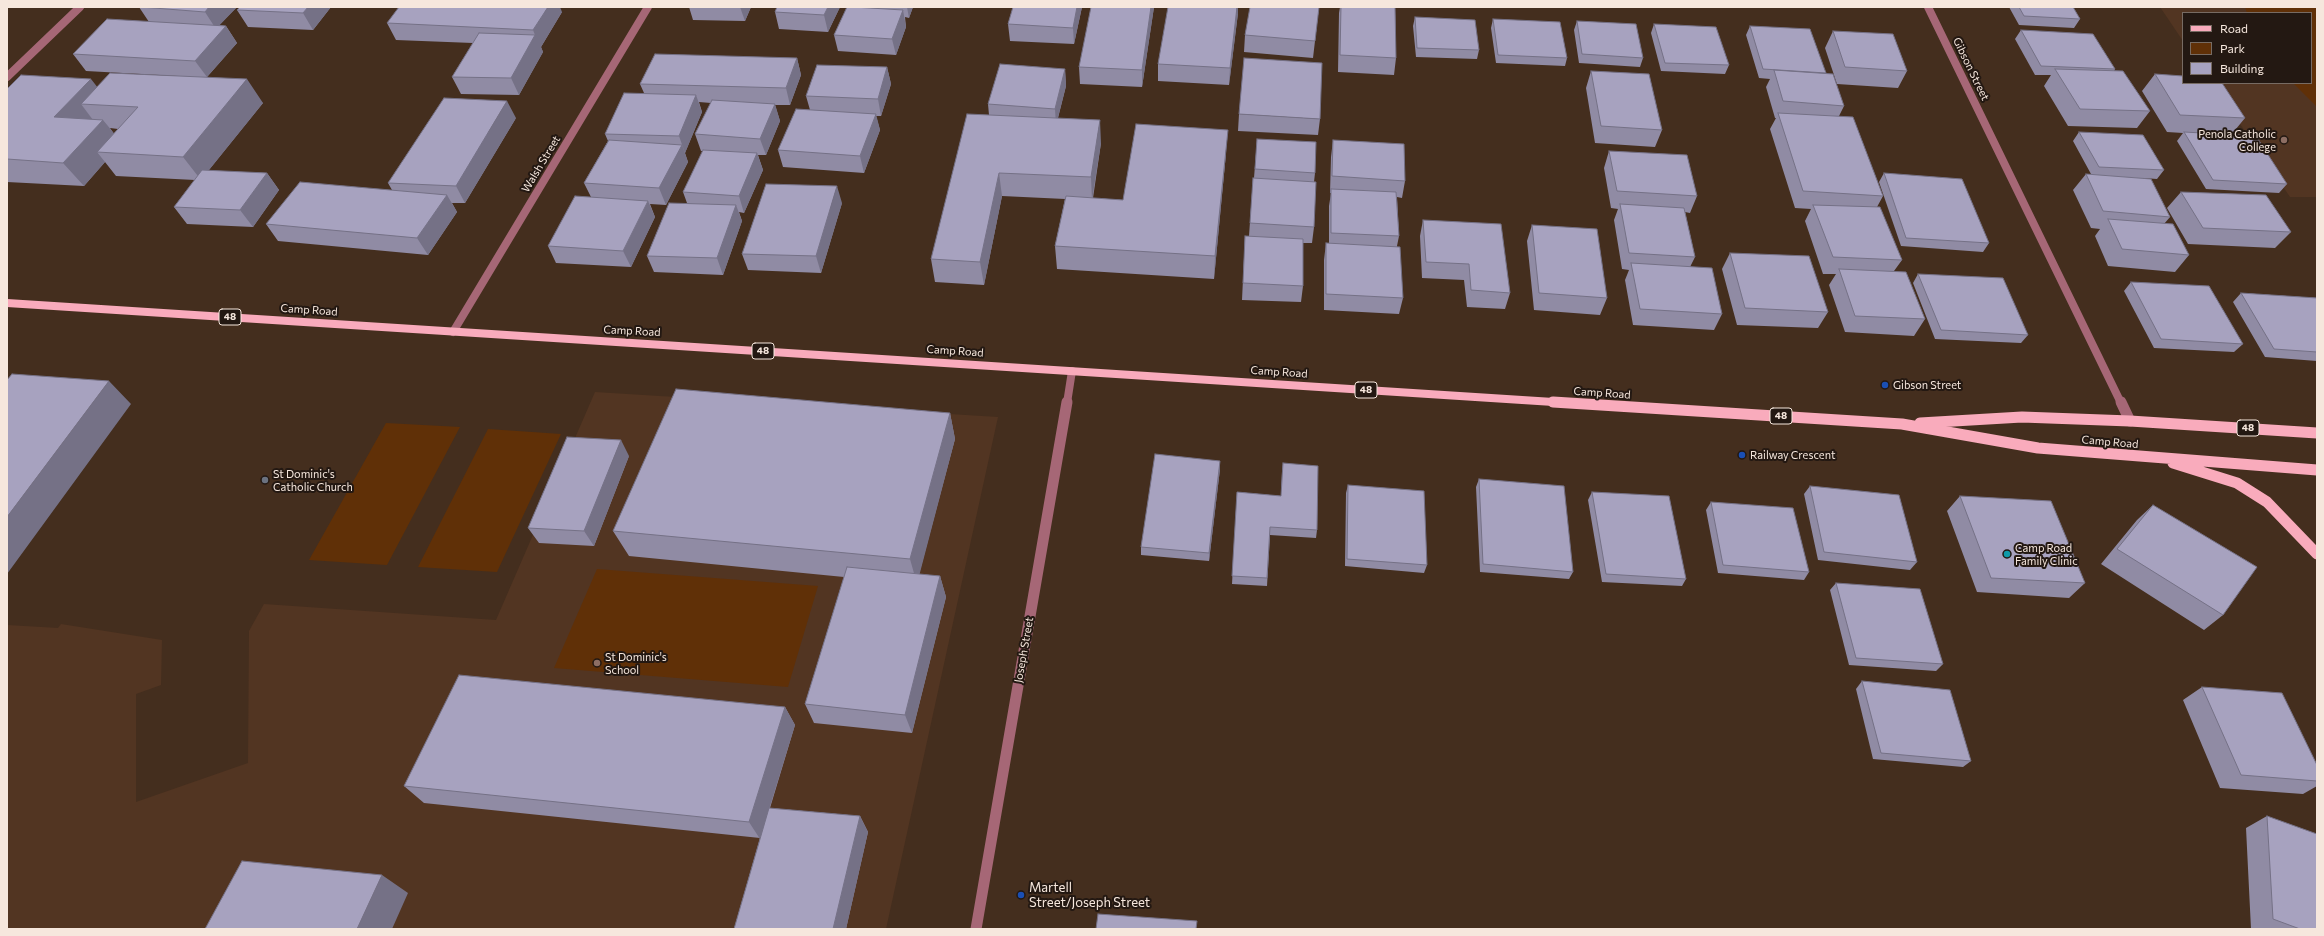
<!DOCTYPE html>
<style>
body{margin:0}
#map{position:relative;width:2324px;height:936px;overflow:hidden;background:#442e1e;font-family:Commissioner,sans-serif}
canvas{display:block}
.frame{position:absolute;inset:0;border:8px solid #f6e7dd;pointer-events:none}
.legend{position:absolute;left:2182px;top:12px;width:130px;height:72px;box-sizing:border-box;background:#231812;border:1px solid #776b63;margin:0;padding:5px 7px;list-style:none;font-size:12px;color:#f6e7dd}
.legend li{display:flex;align-items:center;gap:8px;height:20px}
.legend b{width:20px;border:1px solid #776b63}
</style>
<div id="map">
<canvas width="2324" height="936"></canvas>
<div class="frame"></div>
<ul class="legend">
<li><b style="height:5px;background:#f9abbc"></b>Road</li>
<li><b style="height:11px;background:#603007"></b>Park</li>
<li><b style="height:11px;background:#a7a2bf"></b>Building</li>
</ul>
</div>
<script>
const ctx = document.querySelector('canvas').getContext('2d');
ctx.lineJoin = 'round';
function paint(path, color) { ctx.fillStyle = color; ctx.fill(path, 'evenodd'); }
const shape = rows => new Path2D(rows.map(r => 'M' + r).join(''));
function trace(path, color, width, dash) { ctx.strokeStyle = color; ctx.lineWidth = width; ctx.lineCap = dash ? 'butt' : 'round'; ctx.setLineDash(dash || []); ctx.stroke(path); }
function label(font, color, halo, rows, align = 'center') {
  ctx.font = font + ' Commissioner,sans-serif'; ctx.lineWidth = 4; ctx.setLineDash([]); ctx.textBaseline = 'middle'; ctx.strokeStyle = halo; ctx.fillStyle = color; for (const [text, x, y, turn = 0] of rows) {
    ctx.save(); ctx.translate(x, y); ctx.rotate((+turn || 0) * Math.PI / 180); ctx.textAlign = isNaN(turn) ? turn : align; if (halo) ctx.strokeText(text, 0, 0); ctx.fillText(text, 0, 0); ctx.restore();
  }
}
const built = shape([
 [2160,7,2317,7,2317,197,2290,197,2212,83,2311,83,2311,13,2183,13,2183,41],
 [595,392,998,417,886,929,7,929,7,625,58,628,61,624,162,640,161,685,136,694,136,802,248,763,249,631,264,604,496,620]
]);
const green = shape([
 [2245,7,2317,7,2317,107,2293,83,2311,83,2311,13,2247,13],
 [386,423,460,427,387,565,309,560],
 [488,429,561,434,497,572,418,567],
 [597,569,818,586,788,687,554,668]
]);
const minorFar1 = shape([
 [1928,7,2121,403],
 [7,77,80,7],
 [453,332,648,7],
 [1067,403,1072,371]
]);
const minor = shape([
 [2121,402,2130,421],
 [976,929,1067,402]
]);
const majorFar1 = shape([
 [7,303,1569,403]
]);
const major = shape([
 [1553,402,1902,424,2038,448,2317,470],
 [1920,423,2022,417,2130,421,2317,433],
 [2173,463,2237,483,2267,502,2317,554]
]);
const wall = shape([
 [139,7,237,7,219,25,226,26,237,43,207,77,263,103,208,171,267,173,279,190,253,227,187,224,174,207,195,180,116,176,105,162,84,186,7,182,7,89,97,87,178,76,86,71,73,54,149,22],
 [110,128,118,129,114,134],
 [331,7,313,30,248,27,237,10],
 [689,7,751,7,745,21,693,20],
 [777,7,840,7,828,32,779,29,775,12],
 [847,7,913,7,909,18,905,17,906,27,896,55,838,51,834,35],
 [1013,7,1082,7,1074,44,1010,41,1008,24],
 [1154,7,1142,87,1080,84,1079,67],
 [1319,7,1313,58,1244,52,1245,35],
 [1340,7,1395,7,1396,58,1394,75,1338,72,1339,13],
 [2009,7,2073,7,2080,19,2074,28,2019,25],
 [562,12,541,47,543,52,519,95,461,94,452,77,473,43,396,40,387,23],
 [1238,13,1229,85,1158,81,1158,64],
 [1415,17,1479,50,1477,59,1416,57,1413,26],
 [1493,19,1567,58,1565,66,1496,63,1491,28],
 [1577,21,1643,58,1640,67,1579,63,1574,30],
 [1654,24,1729,65,1725,74,1661,71,1651,33],
 [1750,26,1826,73,1844,106,1839,116,1883,196,1877,207,1902,260,1894,271,1925,319,1914,336,1845,332,1829,285,1836,274,1823,274,1805,221,1811,209,1795,208,1770,129,1776,118,1775,118,1766,87,1770,79,1759,78,1746,35],
 [2021,30,2115,69,2114,71,2150,111,2137,128,2068,126,2044,86,2051,75,2035,75,2015,39],
 [1833,31,1907,71,1898,88,1837,84,1825,48],
 [797,58,801,75,790,105,775,105,780,121,766,155,758,155,763,170,744,213,739,212,742,221,723,275,654,272,647,256,687,203,683,192,703,151,701,151,695,134,711,103,699,102,702,112,685,153,688,162,666,205,650,204,655,217,631,267,556,263,548,246,591,197,584,183,608,141,605,134,644,93,640,84],
 [887,67,891,84,881,116,876,116,880,130,864,173,783,167,778,150,810,110,806,96],
 [1065,69,1066,86,1058,118,1101,143,1093,198,1123,200,1226,153,1214,279,1057,269,1055,246,1065,199,1002,196,984,285,935,282,931,259,989,115,988,104],
 [1591,71,1662,130,1655,147,1595,143,1586,88],
 [2155,74,2245,118,2231,135,2287,184,2279,193,2206,189,2177,141,2183,133,2167,132,2142,91],
 [1239,114,1320,119,1318,135,1238,131],
 [516,118,465,203,452,203,457,212,428,255,278,241,266,224,392,190,388,183],
 [2079,132,2164,170,2157,179,2143,178,2170,217,2164,224,2189,255,2175,272,2108,266,2095,236,2100,229,2091,228,2073,190,2086,174,2091,174,2073,141],
 [1257,139,1315,173,1314,182,1314,227,1312,243,1303,243,1303,286,1301,302,1242,300,1245,236,1249,236,1253,178,1254,178],
 [1333,140,1405,181,1402,198,1397,197,1399,236,1397,246,1403,298,1399,314,1324,310,1324,260,1326,243,1329,243,1329,206,1331,193,1330,193,1331,157],
 [1609,151,1697,196,1690,213,1685,212,1695,257,1690,267,1722,314,1714,330,1633,325,1625,280,1629,270,1622,269,1614,220,1618,209,1611,208,1604,168],
 [1884,173,1989,243,1983,252,1901,246,1879,182],
 [2181,192,2291,232,2275,248,2188,244,2167,208],
 [842,203,821,273,748,270,742,254],
 [1423,220,1510,293,1505,309,1467,307,1464,280,1422,278,1420,236],
 [1532,225,1607,298,1600,315,1534,310,1527,241],
 [1730,253,1828,312,1818,328,1737,325,1722,269],
 [1918,274,2028,335,2021,343,1935,339,1913,283],
 [2131,282,2243,344,2234,352,2154,348,2124,291],
 [2241,293,2317,298,2317,361,2265,357,2233,302],
 [950,413,955,439,919,574,940,576,946,597,912,733,814,723,805,704,844,577,629,556,613,531],
 [629,456,594,546,539,543,528,528],
 [1283,463,1317,530,1316,538,1270,535,1267,586,1232,584,1237,492,1281,496,1282,472],
 [1220,469,1209,561,1141,555,1141,547],
 [1479,479,1573,572,1569,579,1480,572,1476,487],
 [1348,485,1427,565,1424,573,1345,566,1346,493],
 [1810,486,1917,562,1910,570,1818,560,1804,494],
 [1592,492,1686,579,1682,586,1602,582,1588,500],
 [1960,496,2085,583,2069,598,1977,592,1947,511],
 [1711,502,1809,572,1804,580,1718,573,1706,510],
 [2153,505,2223,615,2204,630,2101,564,2137,520],
 [1836,583,1943,664,1936,671,1849,665,1830,590],
 [1862,681,1971,761,1963,767,1873,759,1856,689],
 [2202,687,2317,765,2317,786,2303,794,2220,788,2183,700],
 [785,707,795,725,770,808,860,816,868,832,846,929,734,929,760,838,424,803,404,786],
 [2267,816,2317,929,2251,929,2246,828]
]);
const shadedWall = shape([
 [209,7,237,7,216,29,205,12],
 [308,7,331,7,313,30,303,13],
 [548,7,560,7,562,12,541,47,543,52,519,95,511,78,535,35,533,30],
 [740,7,751,7,745,21],
 [828,7,840,7,828,32,824,15],
 [907,7,913,7,909,18],
 [1077,7,1082,7,1074,44,1073,28],
 [1151,7,1154,7,1142,87,1142,70],
 [1237,7,1238,7,1238,13,1229,85,1230,68],
 [903,10,906,27,896,55,892,39],
 [226,26,237,43,207,77,195,61],
 [797,58,801,75,790,105,786,88],
 [887,67,891,84,881,116,878,99],
 [1065,69,1066,86,1056,125,1055,109],
 [91,79,109,102,81,104,93,120,54,117],
 [247,79,263,103,201,180,183,157],
 [696,95,702,112,685,153,679,136],
 [507,101,516,118,465,203,456,186],
 [775,104,780,121,766,155,760,139],
 [876,114,880,130,864,173,860,156],
 [103,120,122,143,97,152,105,162,84,186,63,163],
 [1100,120,1101,143,1092,200,1091,177],
 [1228,130,1226,153,1214,279,1215,256],
 [682,145,688,162,666,205,659,188],
 [757,153,763,170,744,213,739,196],
 [267,173,279,190,253,227,240,210],
 [999,173,1002,196,984,285,980,262],
 [837,186,842,203,821,273,816,256],
 [447,195,457,212,428,255,417,238],
 [648,201,655,217,631,267,623,251],
 [736,205,742,221,723,275,717,258],
 [109,381,131,404,7,574,7,517],
 [950,413,955,439,917,584,910,559],
 [621,440,629,456,594,546,584,531],
 [1220,461,1220,469,1209,561,1209,553],
 [940,576,946,597,912,733,905,715],
 [785,707,795,725,760,839,749,822],
 [860,816,868,832,846,929,833,929],
 [382,875,408,893,392,929,357,929]
]);
const building = shape([
 [141,7,209,7,205,12,141,7],
 [240,7,308,7,303,13,237,10,240,7],
 [399,7,548,7,533,30,387,23,399,7],
 [777,7,828,7,824,15,775,12,777,7],
 [847,7,853,7,903,10,892,39,834,35,847,7],
 [1013,7,1077,7,1073,28,1008,24,1013,7],
 [1091,7,1151,7,1142,70,1079,67,1091,7],
 [1168,7,1237,7,1230,68,1158,64,1168,7],
 [1250,7,1319,7,1315,41,1245,35,1250,7],
 [1341,7,1395,7,1396,58,1340,55,1341,7],
 [2019,7,2073,7,2080,19,2024,16,2019,7],
 [1415,17,1475,20,1479,50,1417,48,1415,17],
 [107,19,226,26,195,61,73,54,107,19],
 [1493,19,1560,22,1567,58,1498,55,1493,19],
 [1577,21,1636,24,1643,58,1582,54,1577,21],
 [1654,24,1716,27,1729,65,1665,63,1654,24],
 [1750,26,1810,29,1826,73,1763,69,1750,26],
 [2021,30,2093,34,2115,69,2041,66,2021,30],
 [1833,31,1893,34,1907,71,1845,67,1833,31],
 [479,33,535,35,511,78,452,77,479,33],
 [655,54,797,58,786,88,640,84,655,54],
 [1244,58,1322,63,1320,119,1239,114,1244,58],
 [1000,64,1065,69,1055,109,988,104,1000,64],
 [817,65,887,67,878,99,806,96,817,65],
 [2055,69,2123,71,2150,111,2080,109,2055,69],
 [1774,70,1833,74,1844,106,1783,101,1774,70],
 [1591,71,1649,74,1662,130,1601,126,1591,71],
 [110,73,247,79,183,157,97,152,138,107,81,104,110,73],
 [2155,74,2183,76,2183,83,2222,83,2245,118,2180,115,2155,74],
 [21,75,91,79,54,117,103,120,63,163,7,159,7,89,21,75],
 [624,93,696,95,679,136,605,134,624,93],
 [444,98,507,101,456,186,388,183,444,98],
 [712,100,775,104,760,139,695,134,712,100],
 [796,109,876,114,860,156,778,150,796,109],
 [1778,113,1853,117,1883,196,1803,191,1778,113],
 [967,114,1100,120,1091,177,999,173,980,262,931,259,967,114],
 [1136,124,1228,130,1215,256,1055,246,1066,196,1123,200,1136,124],
 [2079,132,2143,135,2164,170,2099,167,2079,132],
 [2184,132,2256,136,2287,184,2213,180,2184,132],
 [1257,139,1316,142,1315,173,1255,169,1257,139],
 [609,140,682,145,659,188,584,183,609,140],
 [1333,140,1404,144,1405,181,1332,176,1333,140],
 [703,150,757,153,739,196,683,192,703,150],
 [1609,151,1687,155,1697,196,1617,191,1609,151],
 [202,170,267,173,240,210,174,207,202,170],
 [1884,173,1962,179,1989,243,1906,238,1884,173],
 [2086,174,2151,179,2170,217,2103,211,2086,174],
 [1253,178,1316,182,1314,227,1250,223,1253,178],
 [300,182,447,195,417,238,266,224,300,182],
 [766,184,837,186,816,256,742,254,766,184],
 [1331,189,1396,192,1399,236,1331,233,1331,189],
 [2181,192,2266,195,2291,232,2203,228,2181,192],
 [575,196,648,201,623,251,548,246,575,196],
 [669,203,736,205,717,258,647,256,669,203],
 [1620,204,1684,208,1695,257,1629,253,1620,204],
 [1813,205,1880,207,1902,260,1833,257,1813,205],
 [2108,219,2173,224,2189,255,2122,249,2108,219],
 [1423,220,1501,224,1510,293,1471,290,1469,264,1426,262,1423,220],
 [1532,225,1597,229,1607,298,1539,293,1532,225],
 [1245,236,1303,239,1303,286,1243,283,1245,236],
 [1326,243,1400,247,1403,298,1326,294,1326,243],
 [1730,253,1809,256,1828,312,1745,308,1730,253],
 [1631,263,1712,268,1722,314,1640,309,1631,263],
 [1839,269,1906,272,1925,319,1855,316,1839,269],
 [1918,274,2003,278,2028,335,1941,330,1918,274],
 [2131,282,2209,286,2243,344,2161,339,2131,282],
 [2241,293,2317,298,2317,352,2274,349,2241,293],
 [12,374,109,381,7,517,7,380,12,374],
 [676,389,950,413,910,559,613,531,676,389],
 [567,437,621,440,584,531,528,528,567,437],
 [1155,454,1220,461,1209,553,1141,547,1155,454],
 [1283,463,1318,466,1317,530,1270,527,1267,578,1232,576,1237,492,1281,496,1283,463],
 [1479,479,1564,486,1573,572,1483,564,1479,479],
 [1348,485,1424,491,1427,565,1347,559,1348,485],
 [1810,486,1899,495,1917,562,1824,552,1810,486],
 [1592,492,1669,496,1686,579,1606,574,1592,492],
 [1960,496,2051,501,2085,583,1991,578,1960,496],
 [1711,502,1793,508,1809,572,1723,565,1711,502],
 [2153,505,2257,567,2223,615,2117,549,2153,505],
 [847,567,940,576,905,715,805,704,847,567],
 [1836,583,1920,589,1943,664,1856,658,1836,583],
 [459,675,785,707,749,822,404,786,459,675],
 [1862,681,1950,690,1971,761,1881,753,1862,681],
 [2202,687,2282,693,2317,765,2317,781,2241,775,2202,687],
 [769,808,860,816,833,929,734,929,769,808],
 [2267,816,2317,834,2317,929,2300,929,2273,919,2267,816],
 [242,861,382,875,357,929,205,929,242,861],
 [1098,914,1197,921,1196,929,1096,929,1098,914]
]);
const markers = [
 [2284,140,4,"#8d6e63"],
 [1885,385,4,"#1a4fb4"],
 [1742,455,4,"#1a4fb4"],
 [265,480,4,"#6b7280"],
 [2007,554,4,"#0f9aa8"],
 [597,663,4,"#8d6e63"],
 [1021,895,4,"#1a4fb4"]
];
const shields = [
 [230,317,22],
 [763,351,22],
 [1366,390,22],
 [1781,416,22],
 [2248,428,22]
];
const shieldNames = [
 ["48",230,317],
 ["48",763,351],
 ["48",1366,390],
 ["48",1781,416],
 ["48",2248,428]
];
const streetNames = [
 ["Gibson Street",1971,69,64],
 ["Walsh Street",541,164,-59],
 ["Camp Road",309,310,4],
 ["Camp Road",632,331,3],
 ["Camp Road",955,351,4],
 ["Camp Road",1279,372,4],
 ["Camp Road",1602,393,4],
 ["Camp Road",2110,442,5],
 ["Joseph Street",1024,650,-80]
];
const poiNames = [
 ["Penola Catholic",2276,134,"right"],
 ["College",2276,147,"right"],
 ["Gibson Street",1893,385],
 ["Railway Crescent",1750,455],
 ["St Dominic's",273,474],
 ["Catholic Church",273,487],
 ["Camp Road",2015,548],
 ["Family Clinic",2015,561],
 ["St Dominic's",605,657],
 ["School",605,670]
];
const nearPoinames = [
 ["Martell",1029,888],
 ["Street/Joseph Street",1029,903]
];
paint(built, '#523522');
paint(green, '#603007');
trace(minorFar1, '#a66776', 8);
trace(minor, '#a66776', 11);
trace(majorFar1, '#f9abbc', 8);
trace(major, '#f9abbc', 11);
paint(wall, '#908ba4');
paint(shadedWall, '#757186');
paint(building, '#a7a2bf');
trace(building, '#757186', 1);
for (const [x, y, r, color] of markers) { const dot = new Path2D(); dot.arc(x, y, r, 0, 2 * Math.PI); ctx.fillStyle = color; ctx.fill(dot); trace(dot, '#231812', 1.5); }
for (const [x, y, w] of shields) { const box = new Path2D(); box.roundRect(x - w / 2, y - 8, w, 16, 3); ctx.fillStyle = '#231812'; ctx.fill(box); trace(box, '#f6e7dd', 1); }
label('bold 10px', '#f6e7dd', null, shieldNames);
label('11px', '#f6e7dd', '#231812', streetNames);
label('11px', '#f6e7dd', '#231812', poiNames, 'left');
label('13px', '#f6e7dd', '#231812', nearPoinames, 'left');
</script>
